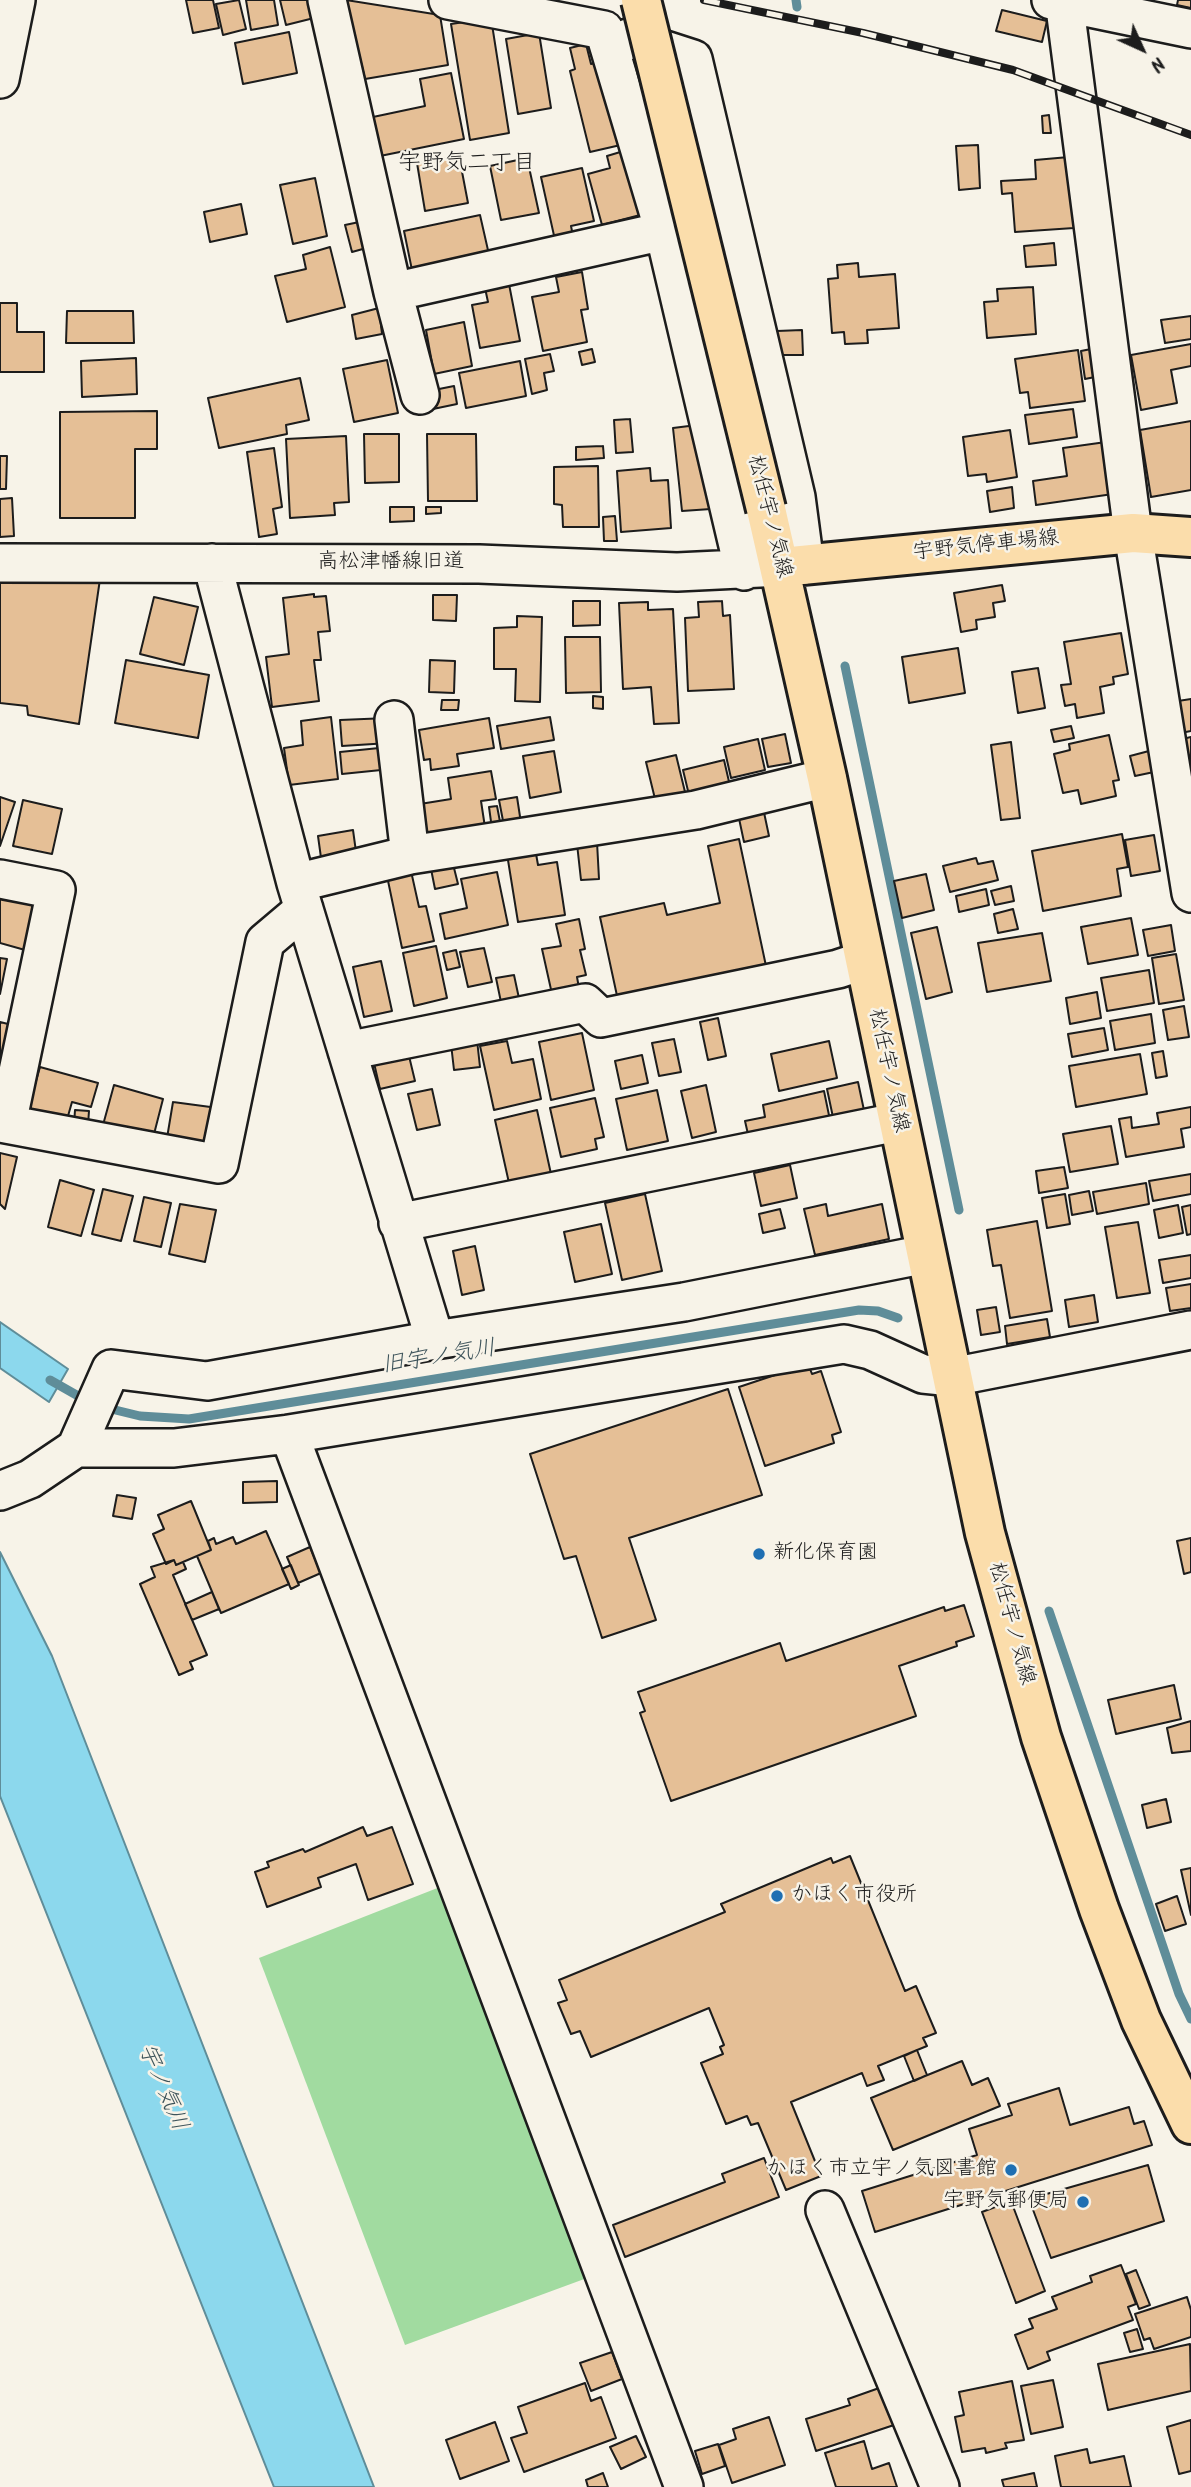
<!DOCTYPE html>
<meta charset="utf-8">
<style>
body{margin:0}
#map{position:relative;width:1191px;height:2487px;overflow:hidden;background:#f7f3e8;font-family:Kalam,sans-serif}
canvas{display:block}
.north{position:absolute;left:1107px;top:14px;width:70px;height:70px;-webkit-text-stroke:5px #f7f3e8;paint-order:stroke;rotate:135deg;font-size:19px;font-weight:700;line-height:28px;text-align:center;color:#1c1c1c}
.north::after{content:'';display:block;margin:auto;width:24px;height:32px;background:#1c1c1c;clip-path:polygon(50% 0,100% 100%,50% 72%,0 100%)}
</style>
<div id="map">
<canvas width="1191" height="2487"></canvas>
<div class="north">N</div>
</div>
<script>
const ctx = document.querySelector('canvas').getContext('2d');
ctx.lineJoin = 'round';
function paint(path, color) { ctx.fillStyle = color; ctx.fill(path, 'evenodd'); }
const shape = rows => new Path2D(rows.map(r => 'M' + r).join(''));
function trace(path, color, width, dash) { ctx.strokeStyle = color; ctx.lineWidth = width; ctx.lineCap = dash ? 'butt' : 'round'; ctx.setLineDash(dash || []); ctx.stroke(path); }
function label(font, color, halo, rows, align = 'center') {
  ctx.font = font + ' Kalam,"Klee One",sans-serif'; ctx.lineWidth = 5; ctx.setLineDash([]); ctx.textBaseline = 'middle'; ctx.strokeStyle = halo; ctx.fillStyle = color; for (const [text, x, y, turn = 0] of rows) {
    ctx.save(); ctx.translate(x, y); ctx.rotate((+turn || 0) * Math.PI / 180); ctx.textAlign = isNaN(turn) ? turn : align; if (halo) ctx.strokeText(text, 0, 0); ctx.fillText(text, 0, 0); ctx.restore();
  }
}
const green = shape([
 [440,1887,587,2278,405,2345,259,1958]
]);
const water = shape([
 [0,1322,68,1369,49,1402,0,1368,0,1322],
 [0,1552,52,1656,374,2487,274,2487,0,1796,0,1552]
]);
const stream = shape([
 [796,0,797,7],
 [845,666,959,1210],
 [50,1380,87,1401],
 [103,1407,140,1416,189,1419,859,1310,878,1311,898,1318],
 [1049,1611,1179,1994,1191,2019]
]);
const building = shape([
 [186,0,213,0,219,28,193,33,186,0],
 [239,0,246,29,223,35,216,4,239,0],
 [246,0,274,0,278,25,251,30,246,0],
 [280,0,310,0,314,18,286,25,280,0],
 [346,0,440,15,448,65,365,79,346,0],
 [1178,0,1191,0,1191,8,1177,5,1178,0],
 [1002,10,1047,21,1042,42,996,31,1002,10],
 [491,18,509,133,470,140,451,24,491,18],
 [289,32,297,73,243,84,235,43,289,32],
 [539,33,551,108,518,114,506,39,539,33],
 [586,44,591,64,604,61,625,144,590,152,570,71,575,69,570,48,586,44],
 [451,73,464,139,380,156,373,117,425,106,420,79,451,73],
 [1049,115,1051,133,1043,133,1042,116,1049,115],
 [978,145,980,188,959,190,956,146,978,145],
 [627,150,644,214,602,225,588,174,610,168,607,156,627,150],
 [459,156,468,203,425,211,417,163,459,156],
 [1069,157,1074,228,1015,232,1012,193,1002,194,1001,181,1036,179,1035,160,1069,157],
 [527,158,539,213,501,220,490,166,527,158],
 [582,168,594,221,571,226,573,236,555,240,541,177,582,168],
 [315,178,327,236,293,244,280,185,315,178],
 [241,204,247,234,210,242,204,212,241,204],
 [480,215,490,259,413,275,404,231,480,215],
 [364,221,370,247,352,252,345,225,364,221],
 [1054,243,1056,265,1026,267,1024,246,1054,243],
 [330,247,345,307,287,322,275,276,306,269,303,255,330,247],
 [858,263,859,277,895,274,899,328,867,330,868,343,845,344,844,332,832,333,828,279,838,278,837,265,858,263],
 [582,272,588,309,581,310,587,342,543,351,532,297,559,292,556,277,582,272],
 [509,284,520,341,480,348,472,305,488,302,485,288,509,284],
 [1033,287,1036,334,987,338,984,302,998,301,997,289,1033,287],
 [0,303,17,303,17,332,44,332,44,372,0,372,0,303],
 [379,308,382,334,356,339,352,315,379,308],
 [67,311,133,311,134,343,66,343,67,311],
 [1191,316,1191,339,1165,343,1161,320,1191,316],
 [464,322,472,366,434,374,426,330,464,322],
 [802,330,803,355,777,355,777,331,802,330],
 [1191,344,1191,366,1171,370,1177,403,1141,410,1131,355,1191,344],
 [592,349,595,362,582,365,579,352,592,349],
 [1091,349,1095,377,1085,379,1081,351,1091,349],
 [1078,350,1085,401,1030,408,1028,392,1020,393,1015,359,1078,350],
 [550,354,554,371,544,373,547,390,532,394,525,359,550,354],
 [136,358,137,394,82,397,81,361,136,358],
 [387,360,398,413,354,422,343,369,387,360],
 [520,361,526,396,466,408,459,373,520,361],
 [300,378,309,420,286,425,287,434,219,448,208,398,300,378],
 [454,386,457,404,433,409,429,391,454,386],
 [1073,409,1077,437,1029,444,1025,415,1073,409],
 [157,411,157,449,135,449,135,518,60,518,60,412,157,411],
 [630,419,633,452,616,453,614,420,630,419],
 [1191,421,1191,490,1151,497,1140,430,1191,421],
 [697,425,702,477,709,477,711,509,682,511,673,428,697,425],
 [1010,430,1017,477,987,482,986,474,968,476,963,437,1010,430],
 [364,434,399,434,399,482,365,483,364,434],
 [427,434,476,434,477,501,428,501,427,434],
 [346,436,349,502,334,503,335,515,290,518,286,439,346,436],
 [1106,442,1113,494,1036,505,1033,481,1067,476,1063,448,1106,442],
 [603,446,604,458,576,460,576,447,603,446],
 [274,448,282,507,273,509,277,534,259,537,247,452,274,448],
 [0,456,7,456,6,489,0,489,0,456],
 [598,466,599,527,563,527,562,505,554,504,554,467,598,466],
 [650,468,651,481,668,480,671,528,621,532,617,471,650,468],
 [1012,487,1014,508,990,512,987,491,1012,487],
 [12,498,14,536,0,537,0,499,12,498],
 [390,507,414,507,414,521,390,522,390,507],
 [426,507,441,507,441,513,426,514,426,507],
 [615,516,617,541,604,541,603,517,615,516],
 [100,579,79,724,28,715,27,706,0,703,0,580,100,579],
 [1002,585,1005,601,993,603,995,617,976,620,977,629,961,632,954,593,1002,585],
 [314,594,314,597,326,596,330,631,318,632,321,660,314,660,319,701,272,707,266,657,289,654,283,598,314,594],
 [433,595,457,595,456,621,433,620,433,595],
 [154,597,198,607,184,665,140,654,154,597],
 [573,601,600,601,600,625,573,626,573,601],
 [722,601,723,616,730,615,734,689,688,691,685,618,699,617,698,602,722,601],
 [648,602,648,610,673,609,679,723,654,724,651,687,623,689,619,603,648,602],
 [517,616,542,617,540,702,515,701,516,669,494,669,494,628,517,627,517,616],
 [1121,633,1128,674,1113,677,1114,684,1100,687,1104,713,1077,718,1075,704,1065,706,1061,685,1071,684,1064,642,1121,633],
 [565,637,600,637,601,692,566,693,565,637],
 [958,648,965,693,909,703,902,657,958,648],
 [126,660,209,675,198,738,115,723,126,660],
 [430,660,455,661,454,693,429,692,430,660],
 [1038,668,1045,708,1018,713,1012,672,1038,668],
 [593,696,603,697,603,709,593,708,593,696],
 [1191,699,1191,731,1170,735,1165,703,1191,699],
 [442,700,459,700,458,710,441,710,442,700],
 [331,717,338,779,289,785,284,748,303,745,301,721,331,717],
 [550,717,554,740,501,749,497,726,550,717],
 [388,718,389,743,342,746,340,720,388,718],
 [489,718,494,748,457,754,459,766,431,770,430,759,424,760,419,730,489,718],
 [1071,726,1074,738,1054,742,1051,730,1071,726],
 [785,734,791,763,768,767,762,739,785,734],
 [1109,735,1119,780,1113,781,1116,796,1081,804,1078,790,1063,793,1054,754,1070,750,1069,744,1109,735],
 [1191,737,1191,781,1170,742,1191,737],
 [758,739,765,770,731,778,724,747,758,739],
 [1011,742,1020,818,1001,820,991,745,1011,742],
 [389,747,391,769,342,774,340,752,389,747],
 [554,751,561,792,530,798,523,756,554,751],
 [1149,751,1154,772,1135,776,1130,756,1149,751],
 [676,755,686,796,656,803,646,762,676,755],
 [724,760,730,786,689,795,683,770,724,760],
 [491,771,496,799,481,801,486,834,426,844,420,804,451,799,448,778,491,771],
 [0,797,15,802,0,846,0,797],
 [517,797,521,823,504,826,499,800,517,797],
 [23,800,62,809,52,854,13,846,23,800],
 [762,803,769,836,744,842,737,809,762,803],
 [497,806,501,827,492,829,489,807,497,806],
 [353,830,357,859,322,865,318,836,353,830],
 [1122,834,1128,867,1117,869,1121,896,1043,911,1032,851,1122,834],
 [1154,835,1160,871,1131,876,1125,840,1154,835],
 [739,839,766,966,619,1005,600,917,664,903,667,915,720,903,708,846,739,839],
 [597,842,599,879,581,880,577,844,597,842],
 [535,848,538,865,557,862,565,915,518,922,507,854,535,848],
 [976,858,978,864,993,861,998,880,950,892,943,866,976,858],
 [452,860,458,884,435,889,430,864,452,860],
 [411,871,419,907,426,906,434,941,402,948,387,876,411,871],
 [497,872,508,925,445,939,440,914,467,908,461,879,497,872],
 [926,874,934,910,902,918,894,881,926,874],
 [1011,886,1014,901,995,905,991,891,1011,886],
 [986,889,989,905,959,912,956,896,986,889],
 [0,893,37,902,25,950,0,943,0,893],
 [1013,909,1018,929,998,933,994,914,1013,909],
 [1131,918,1138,955,1088,964,1081,927,1131,918],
 [579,919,585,949,580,950,586,975,577,977,579,988,552,994,542,949,561,946,556,924,579,919],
 [1171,925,1175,951,1148,956,1143,930,1171,925],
 [937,927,952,992,926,999,911,933,937,927],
 [1042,933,1051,981,987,992,978,943,1042,933],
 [436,946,447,998,414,1006,403,953,436,946],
 [484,948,492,982,468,987,460,952,484,948],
 [456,950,460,967,447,970,443,953,456,950],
 [1176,954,1184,1000,1159,1004,1152,958,1176,954],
 [0,958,7,959,0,994,0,958],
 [381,961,392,1011,364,1017,353,967,381,961],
 [1149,970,1154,1003,1107,1011,1101,978,1149,970],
 [514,975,520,1003,502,1007,496,978,514,975],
 [1097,992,1101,1018,1070,1024,1066,998,1097,992],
 [1184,1006,1189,1037,1168,1040,1163,1010,1184,1006],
 [1151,1014,1155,1043,1115,1050,1110,1021,1151,1014],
 [718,1018,726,1056,708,1060,700,1022,718,1018],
 [0,1022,12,1025,1,1062,0,1062,0,1022],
 [1104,1028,1108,1050,1072,1057,1068,1034,1104,1028],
 [582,1033,594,1090,551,1100,539,1042,582,1033],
 [674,1039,681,1072,659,1076,652,1043,674,1039],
 [477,1040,480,1067,454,1070,451,1044,477,1040],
 [507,1041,512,1063,533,1059,541,1099,494,1110,480,1046,507,1041],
 [829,1041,837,1078,779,1091,771,1054,829,1041],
 [1163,1051,1167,1076,1156,1078,1152,1053,1163,1051],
 [1140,1054,1147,1094,1076,1107,1069,1066,1140,1054],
 [642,1055,648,1083,621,1089,615,1061,642,1055],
 [409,1056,415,1081,380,1089,374,1063,409,1056],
 [40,1067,98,1083,91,1107,72,1102,64,1130,25,1119,40,1067],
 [858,1082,865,1115,834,1122,827,1089,858,1082],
 [114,1085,163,1099,153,1138,103,1125,114,1085],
 [706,1085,716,1132,692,1138,681,1091,706,1085],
 [432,1089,440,1125,417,1130,408,1094,432,1089],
 [657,1090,668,1141,627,1150,616,1099,657,1090],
 [824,1091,831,1125,750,1143,745,1121,765,1117,763,1105,824,1091],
 [595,1098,604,1137,595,1139,597,1149,561,1157,550,1108,595,1098],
 [173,1102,218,1108,213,1144,167,1138,173,1102],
 [1191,1107,1191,1127,1181,1129,1184,1147,1126,1157,1119,1119,1131,1117,1132,1128,1159,1124,1157,1113,1191,1107],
 [75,1110,89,1111,88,1125,74,1125,75,1110],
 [537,1110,551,1174,509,1183,495,1120,537,1110],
 [1111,1126,1118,1164,1070,1172,1063,1134,1111,1126],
 [0,1153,17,1157,5,1209,0,1204,0,1153],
 [790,1165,797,1198,761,1206,754,1173,790,1165],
 [1064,1167,1068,1188,1039,1193,1036,1171,1064,1167],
 [1191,1174,1191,1194,1153,1201,1149,1181,1191,1174],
 [60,1180,94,1190,81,1236,48,1227,60,1180],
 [1146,1183,1149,1204,1097,1214,1093,1192,1146,1183],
 [103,1189,133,1196,121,1241,92,1234,103,1189],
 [1089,1191,1093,1211,1072,1215,1069,1195,1089,1191],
 [645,1194,662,1271,622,1280,605,1203,645,1194],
 [1065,1194,1070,1224,1047,1228,1042,1198,1065,1194],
 [144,1197,171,1203,161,1247,134,1241,144,1197],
 [180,1204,216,1210,205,1262,169,1254,180,1204],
 [826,1204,828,1216,882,1204,889,1239,815,1255,804,1209,826,1204],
 [1178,1205,1183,1233,1159,1238,1154,1210,1178,1205],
 [1191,1205,1191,1234,1187,1235,1182,1207,1191,1205],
 [780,1209,785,1228,763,1233,759,1214,780,1209],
 [1037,1221,1052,1311,1010,1318,1001,1265,993,1266,987,1230,1037,1221],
 [1138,1222,1150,1293,1117,1298,1105,1227,1138,1222],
 [601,1224,612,1274,575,1282,564,1232,601,1224],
 [475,1246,484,1290,462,1295,453,1251,475,1246],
 [1191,1255,1191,1278,1163,1283,1159,1260,1191,1255],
 [1191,1284,1191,1308,1170,1311,1166,1288,1191,1284],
 [1094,1295,1098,1322,1069,1327,1065,1300,1094,1295],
 [996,1307,1000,1332,981,1335,977,1310,996,1307],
 [1047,1319,1050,1337,1007,1344,1005,1326,1047,1319],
 [808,1364,812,1374,821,1371,841,1432,832,1435,834,1443,765,1466,739,1387,808,1364],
 [728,1389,762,1495,629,1538,656,1620,602,1638,576,1556,564,1559,530,1454,728,1389],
 [277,1481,277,1502,243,1503,243,1482,277,1481],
 [117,1495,136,1498,132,1519,113,1516,117,1495],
 [191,1501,211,1550,176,1565,174,1560,166,1564,153,1534,164,1529,158,1515,191,1501],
 [266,1531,289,1584,221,1613,197,1556,211,1550,208,1541,214,1538,216,1544,233,1537,236,1544,266,1531],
 [1191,1538,1191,1572,1184,1574,1177,1541,1191,1538],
 [310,1547,321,1573,298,1583,287,1557,310,1547],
 [174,1560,176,1565,183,1562,186,1569,173,1575,207,1655,190,1662,193,1669,179,1675,140,1584,155,1577,151,1567,174,1560],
 [291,1565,299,1585,291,1589,282,1569,291,1565],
 [212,1592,219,1609,192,1620,185,1604,212,1592],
 [964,1605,974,1636,956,1642,957,1646,899,1666,916,1716,671,1801,640,1713,645,1711,638,1692,780,1643,786,1661,944,1607,945,1611,964,1605],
 [1174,1685,1181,1719,1116,1734,1108,1700,1174,1685],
 [1191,1721,1191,1751,1172,1753,1167,1728,1191,1721],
 [1166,1799,1171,1822,1147,1828,1142,1805,1166,1799],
 [363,1827,367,1836,392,1827,413,1884,368,1900,356,1864,318,1878,321,1887,267,1907,255,1872,269,1867,267,1862,303,1849,305,1852,363,1827],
 [850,1856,905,1991,916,1986,936,2033,923,2038,927,2046,878,2066,884,2080,867,2086,862,2073,791,2102,821,2176,786,2190,758,2123,751,2125,747,2116,726,2124,701,2063,723,2054,720,2047,724,2045,709,2008,591,2057,580,2031,571,2034,558,2003,567,2000,559,1980,725,1912,721,1904,831,1858,833,1863,850,1856],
 [1191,1868,1191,1915,1181,1870,1191,1868],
 [1177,1896,1186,1924,1165,1931,1156,1904,1177,1896],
 [917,2050,927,2075,914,2081,904,2056,917,2050],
 [962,2061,972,2085,988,2078,1000,2106,893,2150,871,2098,962,2061],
 [1059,2088,1070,2125,1129,2107,1134,2124,1144,2121,1152,2145,875,2232,862,2191,977,2155,969,2129,1012,2115,1008,2104,1059,2088],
 [764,2158,779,2197,625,2257,613,2225,725,2182,722,2174,764,2158],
 [1148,2165,1164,2221,1051,2258,1029,2199,1148,2165],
 [1011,2201,1045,2291,1016,2303,982,2212,1011,2201],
 [1121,2265,1136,2304,1128,2307,1133,2320,1047,2352,1050,2360,1028,2369,1015,2335,1033,2328,1029,2319,1057,2309,1052,2297,1092,2282,1090,2276,1121,2265],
 [1136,2270,1150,2305,1139,2309,1126,2274,1136,2270],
 [1187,2297,1191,2310,1191,2337,1154,2349,1150,2338,1144,2340,1135,2314,1187,2297],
 [1137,2329,1143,2349,1130,2352,1124,2333,1137,2329],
 [1190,2344,1191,2391,1108,2410,1098,2364,1190,2344],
 [612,2352,622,2379,591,2391,580,2363,612,2352],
 [1053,2380,1063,2427,1031,2434,1021,2386,1053,2380],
 [1012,2381,1024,2440,1005,2443,1007,2448,986,2453,985,2448,962,2452,955,2417,964,2415,959,2392,1012,2381],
 [585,2383,591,2401,601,2397,616,2438,524,2472,511,2438,527,2433,518,2407,585,2383],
 [882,2387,894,2425,816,2451,806,2419,850,2405,848,2399,882,2387],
 [769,2417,785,2465,732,2483,719,2445,736,2439,733,2429,769,2417],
 [1191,2420,1191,2471,1179,2474,1167,2427,1191,2420],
 [495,2422,509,2461,460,2479,446,2440,495,2422],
 [636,2436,646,2457,621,2469,610,2447,636,2436],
 [864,2441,872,2469,889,2463,897,2487,836,2487,825,2453,864,2441],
 [718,2444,725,2466,702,2474,695,2451,718,2444],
 [1087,2449,1090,2463,1124,2456,1131,2487,1061,2487,1055,2456,1087,2449],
 [603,2473,608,2487,588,2487,586,2480,603,2473],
 [1034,2473,1037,2487,1004,2487,1002,2480,1034,2473]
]);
const minor = shape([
 [327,0,393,292],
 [448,0,604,30,664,231,744,571],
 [1051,0,1191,29],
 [1064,0,1133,533,1191,893],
 [628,38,693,59,796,497,805,565],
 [0,79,16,0],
 [420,395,393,292,664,231],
 [0,563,479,564,677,572,781,567],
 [212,563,296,883,435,1340],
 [394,720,410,855],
 [0,879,56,890,7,1124],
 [296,883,410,855,696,810,827,778],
 [347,1051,585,1003,601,1018,838,969,865,960],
 [0,1123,219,1164,265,942,304,909],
 [398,1223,897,1122],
 [289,1434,684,2487],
 [76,1448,111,1369,207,1381,435,1340,684,1302,926,1254],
 [0,1491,30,1479,76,1448,174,1448,289,1434,844,1344,870,1350,923,1374,952,1377,1191,1330],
 [825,2210,940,2487]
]);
const major = shape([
 [766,509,827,778,985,1533,1041,1737,1099,1909,1141,2020,1191,2124],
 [781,567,1133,533,1191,537]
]);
const rail = shape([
 [704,0,863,33,1013,70,1191,135]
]);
const majorBridge = shape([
 [641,0,766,509]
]);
const markers = [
 [759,1554,7,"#1f6fb2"],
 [777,1896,7,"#1f6fb2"],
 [1011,2170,7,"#1f6fb2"],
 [1083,2202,7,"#1f6fb2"]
];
const streetNames = [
 ["松任宇ノ気線",768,517,76],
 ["宇野気停車場線",986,547,-6],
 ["高松津幡線旧道",391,563],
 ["松任宇ノ気線",887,1071,78],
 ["松任宇ノ気線",1010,1624,75]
];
const poiNames = [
 ["新化保育園",773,1554],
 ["かほく市役所",791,1896],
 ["かほく市立宇ノ気図書館",997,2170,"right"],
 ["宇野気郵便局",1069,2202,"right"]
];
const neighbourhoodNames = [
 ["宇野気二丁目",467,165]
];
const waterNames = [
 ["旧宇ノ気川",439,1359,-9],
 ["宇ノ気川",161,2088,67]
];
paint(green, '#a1dba0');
paint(water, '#8cd8ed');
trace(water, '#5f8d99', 2);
trace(stream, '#5f8d99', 9);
paint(building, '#e5bf96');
trace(building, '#1c1c1c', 2);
trace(minor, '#1c1c1c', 42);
trace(major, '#1c1c1c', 44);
trace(minor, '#f7f3e8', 37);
trace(major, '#fbddab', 38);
trace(rail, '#1c1c1c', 8);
trace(rail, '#f7f3e8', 5, [16]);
trace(majorBridge, '#1c1c1c', 44, []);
trace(majorBridge, '#fbddab', 38);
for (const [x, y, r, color] of markers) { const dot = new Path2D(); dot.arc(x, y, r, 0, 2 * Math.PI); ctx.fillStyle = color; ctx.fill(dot); trace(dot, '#f7f3e8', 2.5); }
label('21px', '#1c1c1c', '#f7f3e8', streetNames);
label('21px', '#1c1c1c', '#f7f3e8', poiNames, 'left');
label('23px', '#1c1c1c', '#f7f3e8', neighbourhoodNames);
label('italic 23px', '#3e545b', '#f7f3e8', waterNames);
</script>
